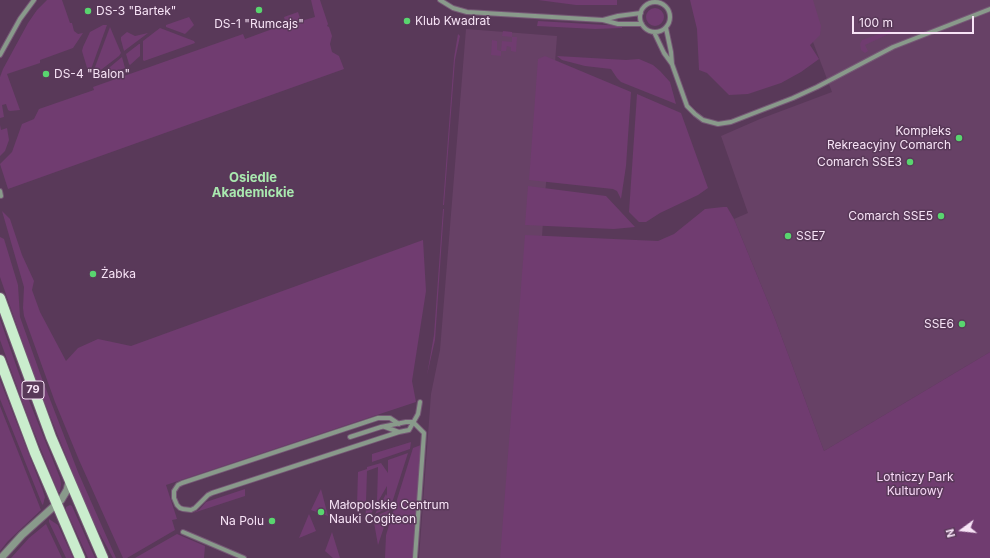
<!DOCTYPE html>
<meta charset="utf-8">
<style>
body{margin:0}
#map{position:relative;width:990px;height:558px;overflow:hidden;background:#593959;font-family:Inter,sans-serif}
canvas{display:block}
.north{position:absolute;left:942px;top:510px;width:40px;height:40px;-webkit-text-stroke:3px #593959;paint-order:stroke;rotate:255deg;font-size:11px;font-weight:700;line-height:16px;text-align:center;color:#f7e3f6}
.north::after{content:'';display:block;margin:auto;width:14px;height:18px;background:#f7e3f6;clip-path:polygon(50% 0,100% 100%,50% 72%,0 100%)}
.scale{position:absolute;left:852px;top:16px;width:122px;height:18px;box-sizing:border-box;border:2px solid #f7e3f6;border-top:0;padding-left:5px;font-size:12px;line-height:14px;white-space:nowrap;color:#f7e3f6;-webkit-text-stroke:3px #593959;paint-order:stroke}
</style>
<div id="map">
<canvas width="990" height="558"></canvas>
<div class="north">N</div>
<div class="scale">100 m</div>
</div>
<script>
const ctx = document.querySelector('canvas').getContext('2d');
ctx.lineJoin = 'round';
function paint(path, color) { ctx.fillStyle = color; ctx.fill(path, 'evenodd'); }
const shape = rows => new Path2D(rows.map(r => 'M' + r).join(''));
function trace(path, color, width, dash) { ctx.strokeStyle = color; ctx.lineWidth = width; ctx.lineCap = dash ? 'butt' : 'round'; ctx.setLineDash(dash || []); ctx.stroke(path); }
function label(font, color, halo, rows, align = 'center') {
  ctx.font = font + ' Inter,sans-serif'; ctx.lineWidth = 3; ctx.setLineDash([]); ctx.textBaseline = 'middle'; ctx.strokeStyle = halo; ctx.fillStyle = color; for (const [text, x, y, turn = 0] of rows) {
    ctx.save(); ctx.translate(x, y); ctx.rotate((+turn || 0) * Math.PI / 180); ctx.textAlign = isNaN(turn) ? turn : align; if (halo) ctx.strokeText(text, 0, 0); ctx.fillText(text, 0, 0); ctx.restore();
  }
}
const built = shape([
 [813,0,990,0,990,352,824,451,775,319,734,219,748,213,721,136,760,119,832,92,813,42],
 [466,29,557,36,533,356,516,558,419,558,431,394,440,350]
]);
const green = shape([
 [47,0,62,0,70,23,72,23,74,31,78,34,83,33,73,48,40,60,40,63,7,74,20,110,10,111,8,110,6,104,2,105,4,117,0,118,0,77,3,69,28,23,37,10],
 [311,0,320,0,328,24,327,26,329,27,332,36,330,44,332,52,339,56,344,69,8,189,0,164,12,152,22,124,34,119,39,109,94,90,93,87,243,34,245,39,286,24,284,17,298,12,301,21,315,17],
 [538,0,617,0,617,5,576,5],
 [690,0,813,0,821,26,820,35,810,45,819,59,801,72,781,83,748,94,729,95,707,73,699,70,697,29],
 '646 17a9 9 0 1 1 18 0a9 9 0 1 1-18 0Z',
 [189,17,194,25,185,34,166,27,166,25],
 [538,21,622,26,622,28,595,29,537,26],
 [103,25,107,25,90,72,88,71,82,51,83,47,90,32],
 [110,27,121,53,119,56,93,76,92,75],
 [160,28,194,41,195,43,144,61,143,60,143,41],
 [890,30,891,33,865,45,868,51,865,53,861,50,860,44,862,40],
 [503,31,512,32,512,37,517,37,516,52,511,51,511,47,507,46,506,51,501,51,501,56,491,55,492,40,497,41,497,50,501,51,502,41,512,42,512,37,502,36],
 [127,32,135,36,148,33,124,51,121,40,121,37],
 [458,34,460,36,455,60,444,205,443,205,454,58],
 [139,44,140,44,140,56,130,65,129,64,126,54],
 [545,56,631,92,626,166,621,199,617,191,613,189,529,180,538,59],
 [557,56,626,60,639,59,653,65,660,71,670,82,676,104,621,82,617,78,611,69,585,66,562,60],
 [122,57,125,68,99,78,98,77],
 [637,94,681,113,708,188,698,195,660,213,646,222,639,222,629,212],
 [0,125,1,130,7,128,9,140,5,151,0,156],
 [528,186,606,196,635,227,614,229,525,225],
 [723,207,727,207,734,219,775,319,824,451,990,352,990,558,500,558,525,235,658,241,674,234,705,209],
 [443,209,444,209,435,340,427,375,434,335],
 [2,211,10,219,22,255,34,281,32,290,40,312,66,361,78,348,98,339,131,346,423,240,426,291,412,381,416,402,166,485,177,519,172,520,175,530,127,558,123,558,79,460,55,402,24,316,23,308,24,287],
 [0,237,4,239,18,285,20,317,41,376,78,472,116,558,113,558,89,514,35,378,0,277],
 [0,319,24,388,60,478,61,484,60,492,58,492,28,417,0,340],
 [0,380,43,491,45,497,43,505,42,504,0,399],
 [0,406,41,510,8,541,0,551],
 [411,442,410,449,372,462,372,454],
 [421,445,413,558,385,558,386,535,413,448],
 [408,453,390,509,378,545,373,517,387,511,386,509,375,514,386,494,387,496,387,486,365,524,366,507,357,506,358,472,367,469,367,467,381,463,388,473,388,460],
 [378,467,377,502,366,502,367,471],
 [245,489,245,496,193,513,199,510,206,502],
 [321,489,328,516,311,510],
 [70,505,72,506,95,558,88,558,66,510,66,507],
 [309,514,316,531,299,538],
 [49,519,58,525,73,558,66,558,49,522],
 [46,524,62,558,11,558,29,538],
 [332,532,340,558,333,558,325,551],
 [177,534,205,546,204,558,135,558]
]);
const minor = shape([
 [440,0,453,8,467,12,603,20,618,24,642,24],
 '640 17a15 15 0 1 1 30 0a15 15 0 1 1-30 0Z',
 [603,20,618,16,641,13],
 [666,28,671,52,672,64,687,106,695,114,703,120,718,124,731,122,793,98,817,87,893,47,990,9],
 [654,32,664,53,672,64],
 [0,55,20,19,34,0],
 [0,191,1,196],
 [399,424,390,418,378,418,182,483,178,485,174,491,174,498,177,505,180,508,183,509,191,510,195,508,208,495,212,493,399,432],
 [385,427,399,432,409,430,418,414,420,402],
 [350,437,381,427,406,422,413,422,424,433,415,558],
 [183,532,244,558]
]);
const tertiary = shape([
 [1,558,22,535,61,500,67,490,69,482]
]);
const primary = shape([
 [0,298,51,437,103,558],
 [0,360,35,453,80,558]
]);
const markers = [
 [259,10,4,"#59d56f"],
 [88,11,4,"#59d56f"],
 [407,21,4,"#59d56f"],
 [46,74,4,"#59d56f"],
 [959,138,4,"#59d56f"],
 [910,162,4,"#59d56f"],
 [941,216,4,"#59d56f"],
 [788,236,4,"#59d56f"],
 [93,274,4,"#59d56f"],
 [962,324,4,"#59d56f"],
 [321,512,4,"#59d56f"],
 [272,521,4,"#59d56f"]
];
const shields = [
 [33,390,22]
];
const shieldNames = [
 ["79",33,390]
];
const poiNames = [
 ["DS-3 \"Bartek\"",96,11],
 ["Klub Kwadrat",415,21],
 ["DS-1 \"Rumcajs\"",259,24,"center"],
 ["DS-4 \"Balon\"",54,74],
 ["Kompleks",951,131,"right"],
 ["Rekreacyjny Comarch",951,145,"right"],
 ["Comarch SSE3",902,162,"right"],
 ["Comarch SSE5",933,216,"right"],
 ["SSE7",796,236],
 ["Żabka",101,274],
 ["SSE6",954,324,"right"],
 ["Małopolskie Centrum",329,505],
 ["Nauki Cogiteon",329,519],
 ["Na Polu",264,521,"right"]
];
const parkNames = [
 ["Lotniczy Park",915,477],
 ["Kulturowy",915,491]
];
const neighbourhoodNames = [
 ["Osiedle",253,178],
 ["Akademickie",253,193]
];
paint(built, '#674166');
paint(green, '#703c70');
trace(minor, '#755875', 6);
trace(tertiary, '#755875', 9);
trace(primary, '#755875', 12);
trace(minor, '#899a8b', 4);
trace(tertiary, '#899a8b', 7);
trace(primary, '#caedcd', 10);
for (const [x, y, r, color] of markers) { const dot = new Path2D(); dot.arc(x, y, r, 0, 2 * Math.PI); ctx.fillStyle = color; ctx.fill(dot); trace(dot, '#593959', 1.5); }
for (const [x, y, w] of shields) { const box = new Path2D(); box.roundRect(x - w / 2, y - 9, w, 18, 3); ctx.fillStyle = '#593959'; ctx.fill(box); trace(box, '#f7e3f6', 1); }
label('bold 11px', '#f7e3f6', null, shieldNames);
label('12px', '#f7e3f6', '#593959', poiNames, 'left');
label('12px', '#f8d8f7', '#593959', parkNames);
label('bold 13px', '#a9e8af', '#593959', neighbourhoodNames);
</script>
